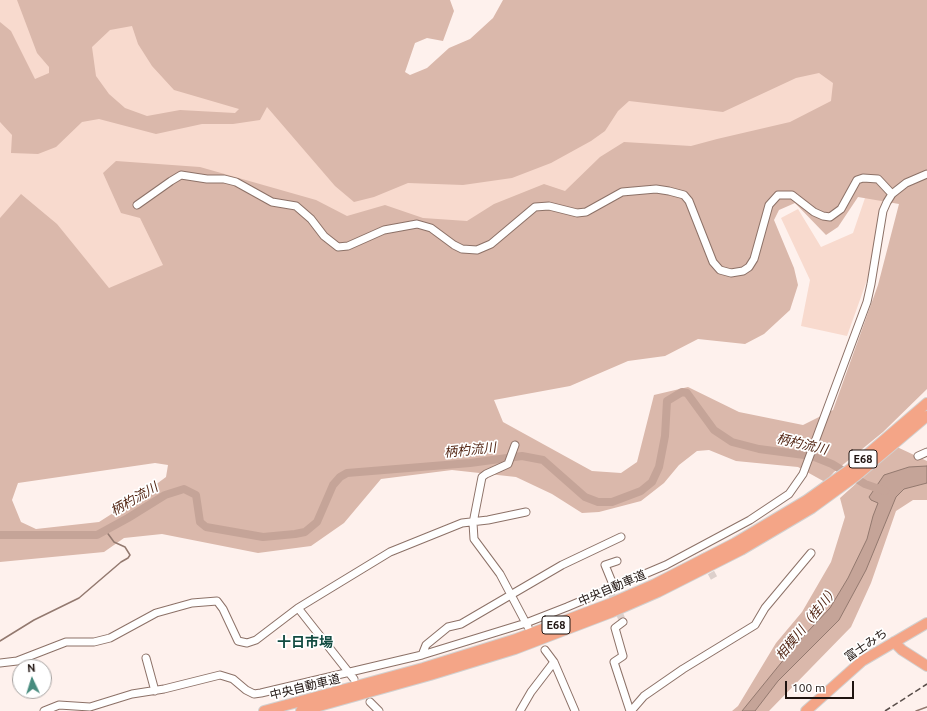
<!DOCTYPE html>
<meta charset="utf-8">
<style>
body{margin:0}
#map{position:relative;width:927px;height:711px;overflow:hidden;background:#fef1ed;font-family:Ubuntu,sans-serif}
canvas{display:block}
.north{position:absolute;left:12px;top:659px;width:40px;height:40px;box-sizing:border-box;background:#fff;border:1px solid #a5a19f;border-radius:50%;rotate:356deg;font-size:11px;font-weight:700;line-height:16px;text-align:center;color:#1f1410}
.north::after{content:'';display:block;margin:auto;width:14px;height:18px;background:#478b7e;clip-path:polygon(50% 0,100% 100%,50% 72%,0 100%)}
.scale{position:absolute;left:785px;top:681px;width:69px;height:18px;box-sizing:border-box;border:2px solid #1f1410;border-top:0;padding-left:5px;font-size:12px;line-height:14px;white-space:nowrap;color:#1f1410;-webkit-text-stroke:3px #fff;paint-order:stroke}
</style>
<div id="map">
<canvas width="927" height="711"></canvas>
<div class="north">N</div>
<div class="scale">100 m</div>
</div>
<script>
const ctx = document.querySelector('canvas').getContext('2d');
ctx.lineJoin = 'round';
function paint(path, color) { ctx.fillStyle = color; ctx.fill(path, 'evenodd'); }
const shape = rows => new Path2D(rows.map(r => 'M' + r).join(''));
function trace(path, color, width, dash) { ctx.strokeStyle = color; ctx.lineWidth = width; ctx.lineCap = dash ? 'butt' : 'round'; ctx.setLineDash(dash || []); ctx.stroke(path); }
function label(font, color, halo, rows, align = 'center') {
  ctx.font = font + ' Ubuntu,"Noto Sans JP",sans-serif'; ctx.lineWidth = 3.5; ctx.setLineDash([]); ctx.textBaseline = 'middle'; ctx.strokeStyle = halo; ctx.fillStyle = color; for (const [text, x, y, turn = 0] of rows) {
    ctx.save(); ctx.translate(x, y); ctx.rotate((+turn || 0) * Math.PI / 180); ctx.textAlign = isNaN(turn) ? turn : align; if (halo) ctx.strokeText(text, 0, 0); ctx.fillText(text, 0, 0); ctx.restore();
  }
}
const green = shape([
 [0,0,194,0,383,106,784,0,923,140,215,333,0,276],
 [865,198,883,198,871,269,847,336,801,326,810,280,781,218,798,209,821,247,853,233]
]);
const forest = shape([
 [17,0,450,0,454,11,443,41,427,38,415,43,405,72,410,75,427,68,449,48,470,39,493,18,503,0,927,0,927,389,883,432,834,472,825,482,798,467,736,461,709,450,697,451,679,465,664,483,641,501,599,512,582,513,552,494,516,477,452,470,381,479,344,523,311,546,258,553,162,534,124,538,104,552,0,562,0,218,21,194,57,224,109,288,163,265,140,218,121,213,103,173,116,161,200,167,316,200,347,216,385,205,423,218,467,221,494,204,544,184,565,191,600,157,624,142,691,146,717,139,790,122,831,101,833,83,819,73,796,78,723,112,629,101,618,111,605,131,591,141,551,163,512,178,463,185,408,183,374,197,354,202,335,186,267,107,260,120,233,124,202,124,156,134,99,119,82,122,56,147,38,154,11,153,12,135,0,122,0,22,11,31,35,79,49,73,49,67,37,53],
 [132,26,138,44,152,66,174,90,239,109,235,113,180,110,147,116,125,108,109,94,96,76,92,47,110,30],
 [858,197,899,204,878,285,833,410,803,425,739,412,688,387,654,395,637,462,621,473,592,471,503,422,494,400,570,386,628,361,665,356,698,339,745,344,764,334,790,310,798,285,794,268,774,220,779,210,795,203,826,235,838,227],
 [155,463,168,465,166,477,143,494,99,522,36,529,21,522,12,500,18,483],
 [897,447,927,461,927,500,913,500,896,511,871,583,851,627,769,711,732,711,738,706,776,643,802,612,831,562,845,517,840,498]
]);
const water = shape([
 [927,466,927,483,904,489,896,497,866,570,839,620,778,681,755,711,742,711,798,642,830,608,848,578,867,539,873,516,878,503,871,500,869,497,884,475,909,467,927,466]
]);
const stream = shape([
 [0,641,34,620,79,598,121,562,128,558,130,555,125,547,114,542,106,531],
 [916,711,927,707]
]);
const river = shape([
 [0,535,97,535,128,518,165,495,184,489,196,495,200,522,206,527,263,537,295,534,305,532,317,522,333,485,340,477,347,473,470,463,522,456,543,460,585,497,598,502,612,502,641,491,652,482,659,467,665,436,667,401,682,392,687,393,714,430,732,442,759,449,812,456,832,464,865,484,885,491]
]);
const minorTunnel = shape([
 [701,554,714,578],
 [611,593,623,622]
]);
const minor = shape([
 [137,205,171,181,181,175,207,179,224,179,236,182,272,202,296,206,311,219,324,236,338,247,348,246,384,230,417,224,431,228,454,245,462,249,477,250,491,244,535,207,549,206,577,213,586,212,622,192,656,189,669,191,684,195,689,201,713,262,720,270,731,273,743,271,749,267,754,259,769,205,778,195,792,195,814,212,823,216,830,217,841,209,857,180,863,178,878,179,892,194],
 [515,445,508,464,486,474,482,477,473,523,474,539,500,574,528,627],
 [918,456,927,452],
 [614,587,605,565,617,561],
 [298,608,354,679],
 [623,622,615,628,623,656,614,662,630,711],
 [545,650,554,662,575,711],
 [422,655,426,645,448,627,461,624,562,565,621,537],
 [146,658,155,691],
 [0,663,17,661,66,642,94,642,110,638,156,613,192,603,217,601,223,609,238,641,247,643,256,640,298,608,390,552,462,523,488,520,526,512],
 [370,702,379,711],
 [44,711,59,705,90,707,132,694,164,689,220,675,233,679,246,690,254,694,261,693,422,655,526,623,567,607,666,565,750,520,789,494,803,474,867,302,871,284,883,211,887,202,892,194,906,183,927,174],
 [520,711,531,692,554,662],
 [631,711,644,696,683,669,755,625,765,608,811,553]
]);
const highway = shape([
 [894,642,902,650,927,666],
 [264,711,423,668,516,639,609,604,655,584,735,543,807,500,849,470,927,403],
 [301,711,430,675,515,649,612,612,658,592,741,550,812,508,856,476,927,416],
 [806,711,862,661,927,623]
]);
const rail = shape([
 [885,711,927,684]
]);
const shields = [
 [863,459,28],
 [556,625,28]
];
const shieldNames = [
 ["E68",863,459],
 ["E68",556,625]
];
const streetNames = [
 ["中央自動車道",612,588,-23],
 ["富士みち",866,645,-34],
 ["中央自動車道",305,687,-14]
];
const waterNames = [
 ["柄杓流川",802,444,13],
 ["柄杓流川",470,450,-6],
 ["柄杓流川",134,499,-30],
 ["相模川（桂川）",807,623,-51]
];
const quarterNames = [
 ["十日市場",305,642]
];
paint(green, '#f8dace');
paint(forest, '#dab8ab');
paint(water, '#c5a498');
trace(water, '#93796f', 1);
trace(stream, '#93796f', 1.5);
trace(river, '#c5a498', 8);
trace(minorTunnel, '#ddd0cc', 7, [7, 3.5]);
trace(minor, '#8c7167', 9);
trace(highway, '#d2d0cf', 12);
trace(minor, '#fff', 7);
trace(highway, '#f4a587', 10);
trace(rail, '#584d49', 1.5, [6, 3]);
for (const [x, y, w] of shields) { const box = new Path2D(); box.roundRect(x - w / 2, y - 9, w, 18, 3); ctx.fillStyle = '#fff'; ctx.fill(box); trace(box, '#1f1410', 1); }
label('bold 11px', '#1f1410', null, shieldNames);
label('12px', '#1f1410', '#fff', streetNames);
label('italic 13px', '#542715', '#fff', waterNames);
label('bold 14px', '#114b41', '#fff', quarterNames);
</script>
